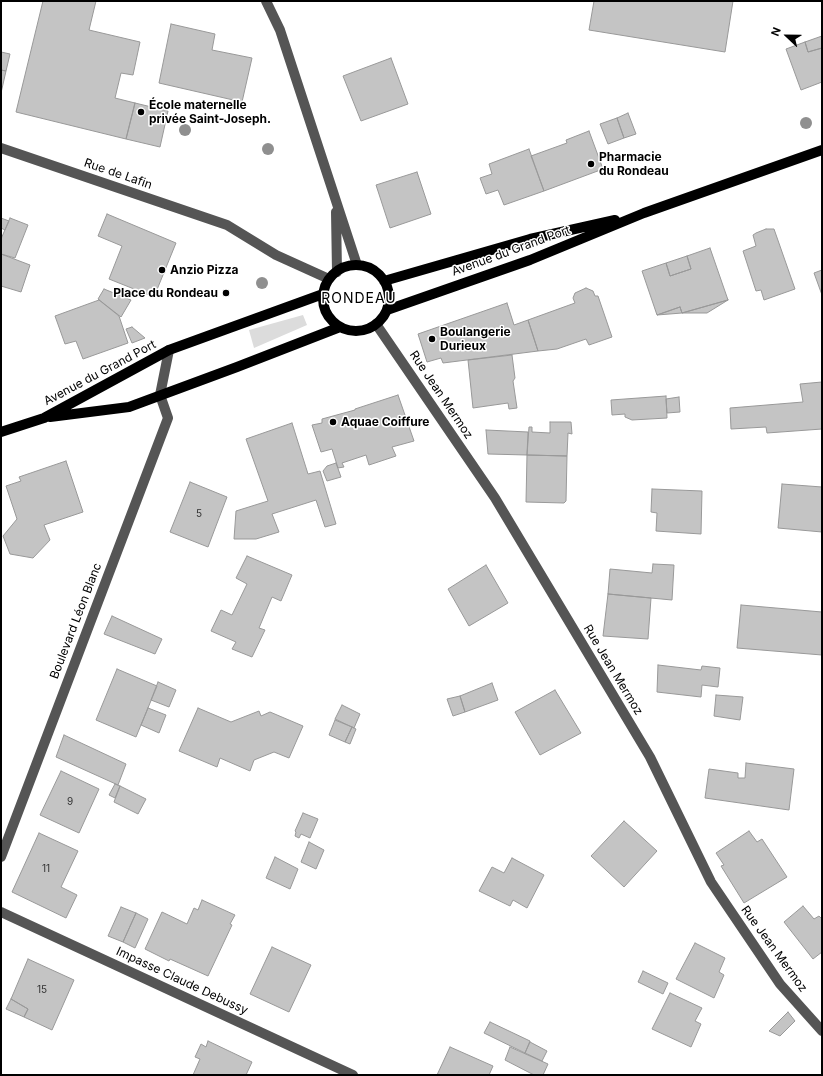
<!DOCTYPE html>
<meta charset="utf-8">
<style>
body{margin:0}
#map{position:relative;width:823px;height:1076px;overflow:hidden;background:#fff;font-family:Inter,sans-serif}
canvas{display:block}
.frame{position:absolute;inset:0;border:2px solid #000;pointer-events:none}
.north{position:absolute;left:767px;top:16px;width:40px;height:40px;-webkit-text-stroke:3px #fff;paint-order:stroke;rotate:292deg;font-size:11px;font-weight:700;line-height:16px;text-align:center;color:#000}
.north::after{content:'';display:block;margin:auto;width:14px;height:18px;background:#000;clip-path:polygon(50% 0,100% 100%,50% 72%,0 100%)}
</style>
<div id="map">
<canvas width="823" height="1076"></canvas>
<div class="frame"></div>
<div class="north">N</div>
</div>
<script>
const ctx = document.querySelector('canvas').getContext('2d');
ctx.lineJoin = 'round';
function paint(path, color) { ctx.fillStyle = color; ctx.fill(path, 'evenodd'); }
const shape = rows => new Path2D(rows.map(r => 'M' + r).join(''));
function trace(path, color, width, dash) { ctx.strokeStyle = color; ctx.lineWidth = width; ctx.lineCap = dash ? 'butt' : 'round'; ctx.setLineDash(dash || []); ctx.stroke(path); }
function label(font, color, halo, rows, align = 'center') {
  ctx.font = font + ' Inter,sans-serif'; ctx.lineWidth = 3; ctx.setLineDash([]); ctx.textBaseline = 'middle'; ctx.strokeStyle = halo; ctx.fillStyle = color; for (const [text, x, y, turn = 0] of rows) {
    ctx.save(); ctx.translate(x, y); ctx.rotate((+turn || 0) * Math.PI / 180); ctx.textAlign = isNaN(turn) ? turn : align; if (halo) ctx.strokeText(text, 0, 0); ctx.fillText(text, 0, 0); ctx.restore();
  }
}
const green = shape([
 [303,315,307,325,254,348,249,330]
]);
const building = shape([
 [43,1,96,1,89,30,140,42,133,75,121,73,115,98,135,103,126,139,16,112,43,1],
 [594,1,733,1,725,52,589,30,594,1],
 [171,24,215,34,212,50,252,58,242,102,159,83,171,24],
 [822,36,822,48,808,52,805,42,822,36],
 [805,42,808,52,822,48,822,82,801,90,786,49,805,42],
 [1,52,10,54,6,71,1,70,1,52],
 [391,58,408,104,361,121,343,76,391,58],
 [1,70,6,71,1,93,1,70],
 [135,103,168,111,160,147,126,139,135,103],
 [628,113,636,134,624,138,617,118,628,113],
 [617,118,624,138,608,144,600,124,617,118],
 [589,131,603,169,544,191,531,156,567,143,566,140,589,131],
 [529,149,544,191,504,205,498,190,486,194,480,178,492,174,489,164,529,149],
 [417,172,431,214,390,228,376,185,417,172],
 [107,214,176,243,154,297,109,279,122,246,98,236,107,214],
 [1,218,9,221,5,230,1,228,1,218],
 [10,218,28,225,15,258,1,254,1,239,10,218],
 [766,229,774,229,795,289,764,300,761,290,756,291,743,251,756,246,753,235,756,233,766,229],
 [710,248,728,300,682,313,680,307,657,315,642,271,666,263,670,276,691,269,687,256,710,248],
 [1,254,30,265,21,292,1,286,1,254],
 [687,256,691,269,670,276,666,263,687,256],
 [822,270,822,295,814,273,822,270],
 [586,288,593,291,595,296,598,296,612,337,589,345,586,339,557,349,538,351,528,320,575,303,573,298,575,293,586,288],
 [104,289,131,300,121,317,98,299,104,289],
 [99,300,119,316,128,343,83,359,76,341,65,344,55,316,99,300],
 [728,300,707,313,682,313,728,300],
 [507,303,514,325,528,320,538,351,443,363,441,358,427,362,418,334,507,303],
 [680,307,682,313,657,315,680,307],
 [132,327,145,338,132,343,126,329,132,327],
 [512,355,515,378,513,381,517,408,509,409,508,403,473,408,468,360,512,355],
 [822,382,822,429,767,433,766,427,731,429,730,408,803,402,800,384,822,382],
 [398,395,414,441,392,447,396,456,369,465,366,455,342,463,344,467,338,468,332,449,321,452,312,425,322,423,322,419,355,410,355,409,398,395],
 [666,396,667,418,632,420,625,417,625,414,612,415,611,400,666,396],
 [679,397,680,412,667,413,666,399,679,397],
 [550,422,571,422,572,434,568,433,567,456,527,455,529,427,532,427,532,432,550,433,550,422],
 [292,423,308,474,320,471,336,524,325,527,316,500,272,514,279,532,256,539,234,539,236,511,268,501,246,439,292,423],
 [486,430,528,432,527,455,488,454,486,430],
 [527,455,567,456,566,501,564,503,526,502,527,455],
 [66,461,83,512,44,525,50,540,33,558,10,554,3,536,17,519,6,486,21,481,19,477,66,461],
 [336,463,341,477,327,481,323,471,327,466,336,463],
 [190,482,227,497,208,547,170,532,190,482],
 [782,484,822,487,822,532,778,528,782,484],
 [652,489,702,491,701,534,656,531,657,513,651,512,652,489],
 [247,556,292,575,281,601,272,597,259,628,265,630,252,657,232,649,236,642,211,631,221,610,232,615,247,584,236,578,247,556],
 [653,564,674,565,672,600,608,594,610,569,652,573,653,564],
 [486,565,508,603,469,626,448,589,486,565],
 [608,594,651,598,648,639,603,636,608,594],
 [741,605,822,612,822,655,737,648,741,605],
 [112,616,162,639,155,654,104,634,112,616],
 [658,665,701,670,702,666,720,668,718,687,702,685,701,697,657,692,658,665],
 [117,669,157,686,136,737,96,720,117,669],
 [158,682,176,690,169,707,151,700,158,682],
 [492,683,498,700,465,712,460,696,492,683],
 [555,690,581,733,540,755,515,712,555,690],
 [716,695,743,697,740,720,714,716,716,695],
 [460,696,465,712,453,716,447,699,460,696],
 [342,705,360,714,354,728,335,719,342,705],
 [148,708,166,715,159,733,141,725,148,708],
 [198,708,231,722,259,711,261,716,270,712,303,726,289,758,274,752,254,760,250,771,220,758,217,767,179,751,198,708],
 [335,720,352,727,345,742,329,735,335,720],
 [352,727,356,729,350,744,345,742,352,727],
 [64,735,126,764,118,785,56,757,64,735],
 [746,763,794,769,789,810,705,798,709,769,738,773,738,778,745,778,746,763],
 [61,771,99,789,79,833,40,815,61,771],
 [115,784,120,786,115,798,109,795,115,784],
 [120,786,146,799,138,814,114,802,120,786],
 [303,813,318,819,310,838,301,834,299,838,295,836,296,832,295,831,303,813],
 [624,821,657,851,624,887,591,856,624,821],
 [749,831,757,842,762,839,787,877,744,903,721,866,724,865,716,853,749,831],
 [39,833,78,851,61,887,77,895,66,918,12,892,39,833],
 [309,842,324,850,316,869,301,862,309,842],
 [275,857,298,869,290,889,266,878,275,857],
 [512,858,544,875,527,908,513,900,510,906,479,891,492,867,504,873,512,858],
 [202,900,235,915,230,924,232,925,208,976,170,959,169,961,145,949,162,912,187,924,194,908,198,910,202,900],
 [803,906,814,919,819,916,822,919,822,952,813,959,784,922,803,906],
 [121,907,136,913,123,942,108,936,121,907],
 [136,913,148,919,135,948,123,942,136,913],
 [695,943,725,958,719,972,724,975,714,998,676,979,695,943],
 [272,947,311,965,289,1012,250,994,272,947],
 [28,959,74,980,52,1030,24,1017,28,1009,11,999,28,959],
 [643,971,668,983,663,994,638,982,643,971],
 [670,993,702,1008,695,1021,701,1024,691,1047,652,1029,670,993],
 [11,999,28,1009,24,1017,6,1009,11,999],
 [788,1012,795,1021,780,1036,769,1031,788,1012],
 [490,1022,530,1041,525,1053,484,1033,490,1022],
 [208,1041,252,1062,246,1075,193,1075,200,1059,195,1057,201,1044,206,1047,208,1041],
 [530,1042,547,1051,542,1061,525,1053,530,1042],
 [450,1047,493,1066,489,1075,437,1075,450,1047],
 [510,1047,548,1064,543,1075,534,1075,505,1060,510,1047]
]);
const minor = shape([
 [266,1,280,30,357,265],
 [1,148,227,225,276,255,329,279],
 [336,212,337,272],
 [376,324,495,498,650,757,711,882,780,984,822,1031],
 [1,857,168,418,160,395,169,350],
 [1,912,353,1075]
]);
const major = shape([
 '323 298a33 33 0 1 1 66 0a33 33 0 1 1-66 0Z',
 [384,281,530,239,615,220],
 [387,310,530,260,644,213,822,150],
 [50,417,129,407,237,367,340,327],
 [1,432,44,418,169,350,323,294]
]);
const trees = [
 [806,123],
 [185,130],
 [268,149],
 [262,283]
];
const markers = [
 [141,112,4,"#000"],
 [591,164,4,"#000"],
 [162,270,4,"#000"],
 [226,293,4,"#000"],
 [432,339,4,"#000"],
 [333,422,4,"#000"]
];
const numberNames = [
 ["5",199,514],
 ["9",70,802],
 ["11",46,869],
 ["15",42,990]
];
const poiNames = [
 ["École maternelle",149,105],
 ["privée Saint-Joseph.",149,119],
 ["Pharmacie",599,157],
 ["du Rondeau",599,171],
 ["Anzio Pizza",170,270],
 ["Place du Rondeau",218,293,"right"],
 ["Boulangerie",440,332],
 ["Durieux",440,346],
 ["Aquae Coiffure",341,422]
];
const streetNames = [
 ["Rue de Lafin",118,174,19],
 ["Avenue du Grand Port",511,251,-20],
 ["Avenue du Grand Port",100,373,-28],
 ["Rue Jean Mermoz",441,395,56],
 ["Boulevard Léon Blanc",76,621,-69],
 ["Rue Jean Mermoz",613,670,59],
 ["Rue Jean Mermoz",774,949,54],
 ["Impasse Claude Debussy",182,981,25]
];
const quarterNames = [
 ["RONDEAU",359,299]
];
paint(green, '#dcdcdc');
paint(building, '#c4c4c4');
trace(building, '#999', 1);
trace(minor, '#555', 10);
trace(major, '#000', 10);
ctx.fillStyle = '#8f8f8f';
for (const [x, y] of trees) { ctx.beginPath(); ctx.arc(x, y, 6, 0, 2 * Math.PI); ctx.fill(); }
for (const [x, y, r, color] of markers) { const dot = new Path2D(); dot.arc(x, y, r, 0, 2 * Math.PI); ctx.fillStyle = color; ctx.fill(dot); trace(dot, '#fff', 1.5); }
label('10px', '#313131', null, numberNames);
label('bold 12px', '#000', '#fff', poiNames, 'left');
label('12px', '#000', '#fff', streetNames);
ctx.letterSpacing = '1px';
label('14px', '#000', '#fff', quarterNames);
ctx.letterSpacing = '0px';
</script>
